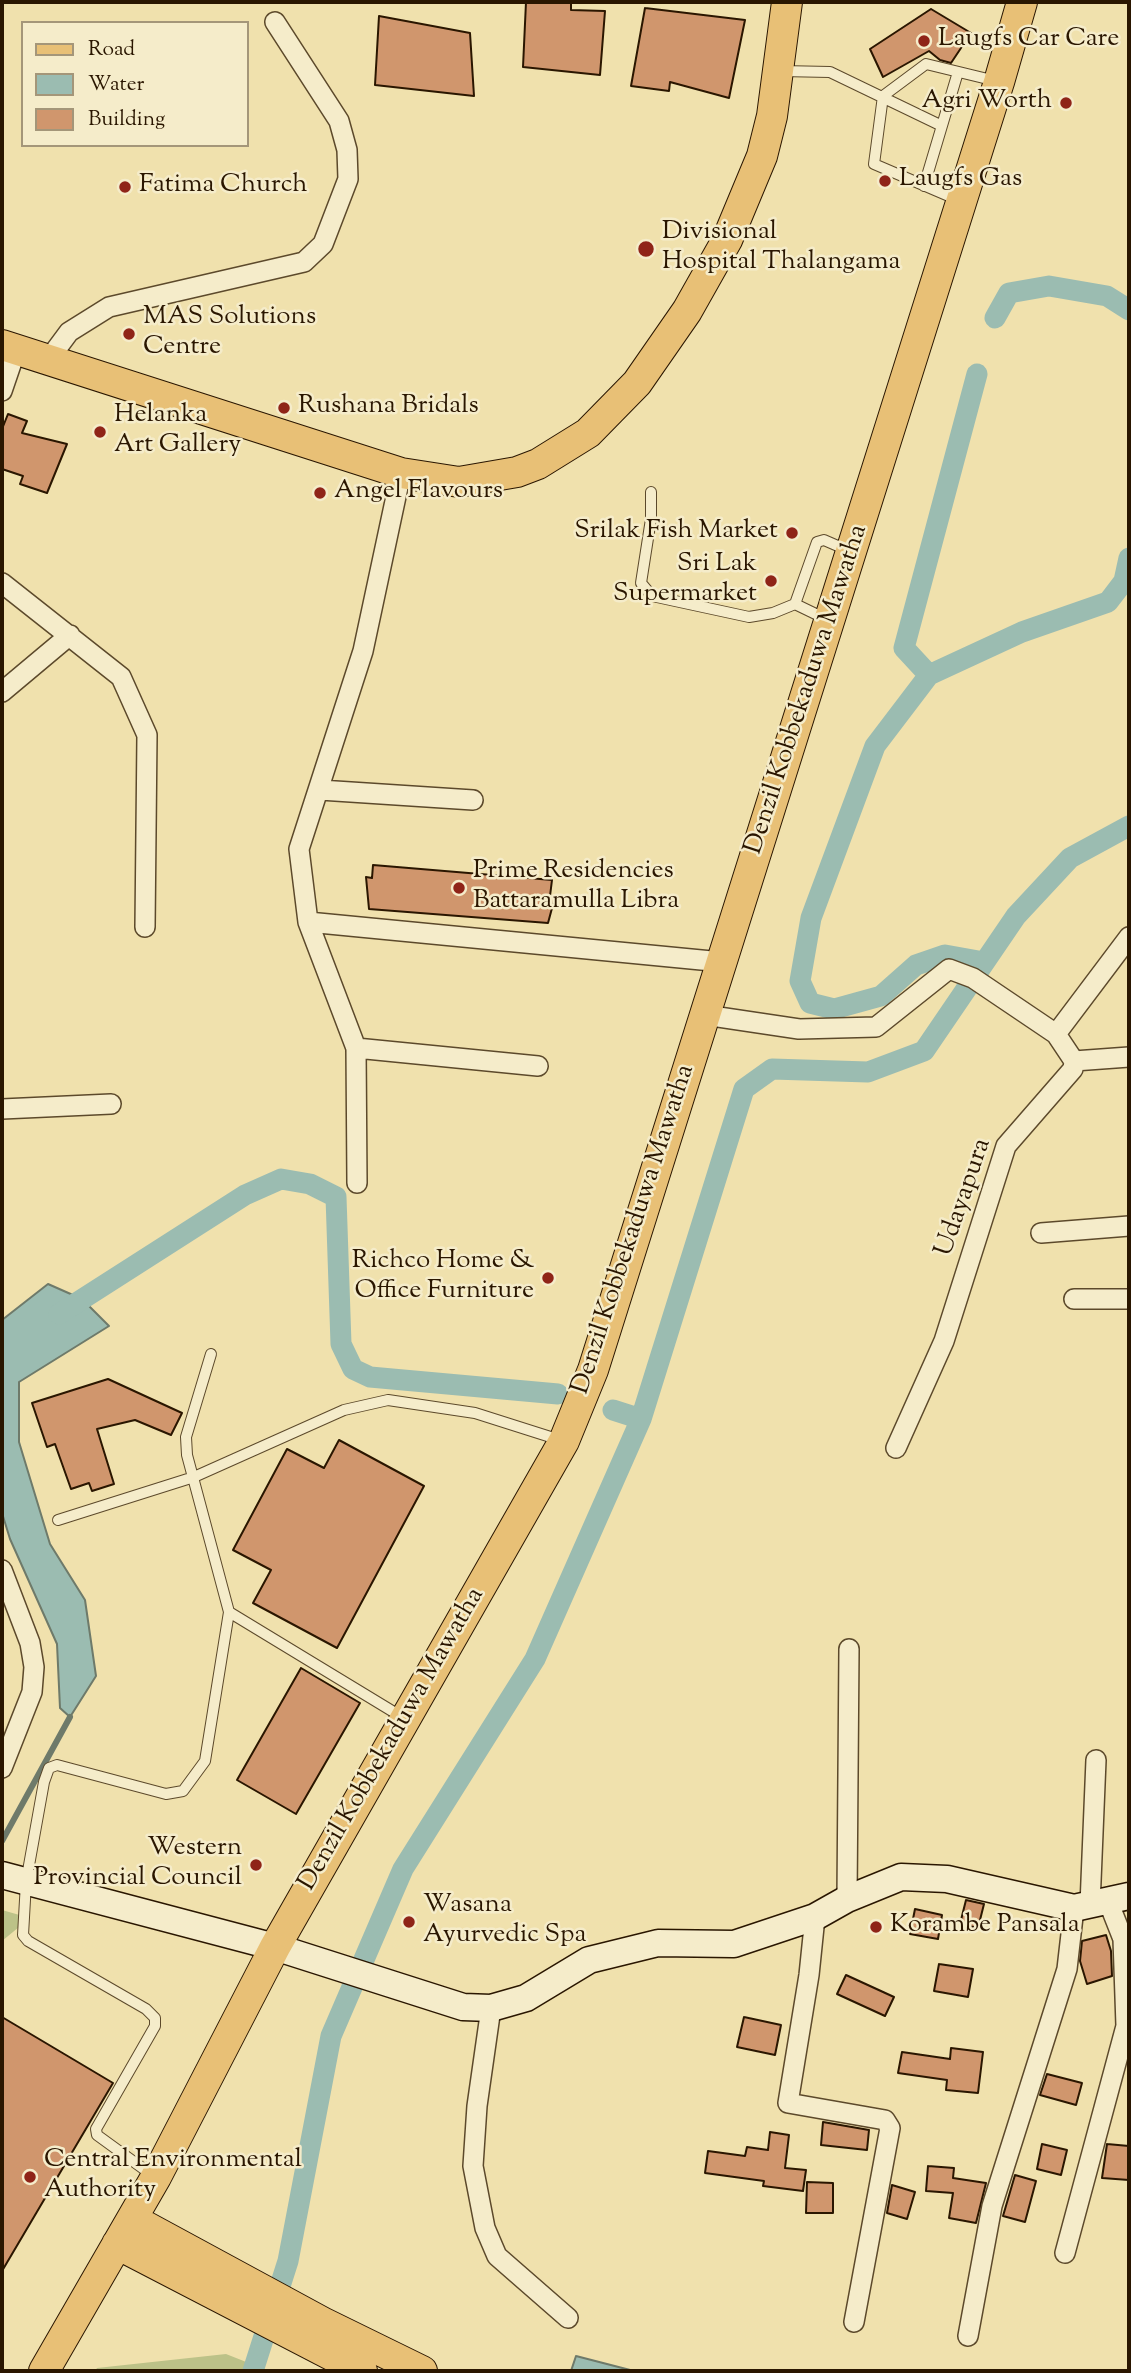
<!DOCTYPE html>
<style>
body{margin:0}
#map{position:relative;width:1131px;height:2373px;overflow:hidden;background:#f0e1ad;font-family:"Sorts Mill Goudy",serif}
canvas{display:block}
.frame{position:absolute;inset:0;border:4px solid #2a1600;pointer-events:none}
.legend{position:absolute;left:21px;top:21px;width:228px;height:126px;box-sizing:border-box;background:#f5ecca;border:2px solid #a49679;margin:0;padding:9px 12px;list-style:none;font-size:21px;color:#2a1600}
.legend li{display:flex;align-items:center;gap:14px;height:35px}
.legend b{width:35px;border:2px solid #a49679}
</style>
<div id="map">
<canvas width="1131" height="2373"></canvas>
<div class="frame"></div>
<ul class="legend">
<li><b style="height:9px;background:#e8c076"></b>Road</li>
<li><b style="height:19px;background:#9bbcb1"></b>Water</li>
<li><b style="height:19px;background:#d0966d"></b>Building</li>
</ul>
</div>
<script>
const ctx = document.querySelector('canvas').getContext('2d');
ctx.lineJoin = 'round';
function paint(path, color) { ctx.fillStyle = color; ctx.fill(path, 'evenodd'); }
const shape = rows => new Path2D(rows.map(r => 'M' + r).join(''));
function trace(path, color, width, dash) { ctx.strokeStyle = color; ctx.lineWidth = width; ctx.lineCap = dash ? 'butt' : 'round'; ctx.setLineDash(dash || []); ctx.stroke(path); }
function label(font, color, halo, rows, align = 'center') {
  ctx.font = font + ' "Sorts Mill Goudy",serif'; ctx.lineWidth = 5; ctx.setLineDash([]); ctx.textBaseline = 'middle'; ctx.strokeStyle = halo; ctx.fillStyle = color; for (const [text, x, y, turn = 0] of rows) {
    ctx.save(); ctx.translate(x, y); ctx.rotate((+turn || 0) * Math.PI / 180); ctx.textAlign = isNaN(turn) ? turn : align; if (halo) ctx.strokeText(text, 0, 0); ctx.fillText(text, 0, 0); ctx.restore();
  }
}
const green = shape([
 [2,1910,30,1918,2,1941],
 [226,2354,269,2371,95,2371,97,2368]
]);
const water = shape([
 [48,1284,82,1299,109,1326,19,1382,19,1442,50,1544,85,1600,96,1676,70,1717,60,1708,57,1644,10,1539,2,1513,2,1320,48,1284],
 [576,2356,634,2371,571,2371,576,2356]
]);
const stream = shape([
 [2,1841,70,1717]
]);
const canal = shape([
 [995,318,1009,293,1049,286,1107,296,1129,310],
 [1124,581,1129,558],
 [929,675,904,648,977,374],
 [984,962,945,955,916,965,881,996,834,1009,810,1003,800,981,811,918,875,746,929,675,1022,632,1108,602,1124,581,1129,583],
 [59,1314,245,1195,281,1179,310,1184,336,1197,341,1344,353,1369,370,1377,558,1394],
 [613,1410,641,1419],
 [253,2371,288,2261,331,2036,403,1869,535,1659,641,1419,744,1089,772,1069,868,1072,924,1051,1016,916,1070,858,1129,826]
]);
const building = shape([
 [526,2,571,2,571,10,605,11,600,75,523,67,526,2],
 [645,8,745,20,729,98,670,82,669,91,631,86,645,8],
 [931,9,971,33,951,63,940,60,929,51,883,77,870,49,931,9],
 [379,16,470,33,474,96,375,85,379,16],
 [8,414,27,421,22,433,67,444,47,493,20,484,23,476,2,469,2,429,8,414],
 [373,865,552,880,550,896,555,897,548,923,369,909,366,877,372,878,373,865],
 [108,1379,182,1413,171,1435,135,1420,97,1429,114,1484,92,1491,89,1483,71,1489,55,1444,47,1447,32,1403,108,1379],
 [339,1440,424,1486,337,1648,253,1603,271,1570,233,1550,287,1449,324,1468,339,1440],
 [301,1668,360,1703,296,1814,237,1780,301,1668],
 [966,1900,984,1904,978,1928,960,1924,966,1900],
 [915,1909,942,1915,938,1939,910,1934,915,1909],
 [1106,1935,1111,1951,1112,1976,1087,1984,1080,1961,1082,1941,1106,1935],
 [939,1964,973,1969,968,1997,934,1991,939,1964],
 [846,1975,894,1997,885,2016,837,1994,846,1975],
 [2,2017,113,2083,2,2271,2,2017],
 [744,2017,781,2025,775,2055,737,2047,744,2017],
 [951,2048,983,2052,978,2093,946,2090,947,2080,898,2073,902,2052,950,2059,951,2048],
 [1047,2074,1082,2083,1076,2105,1040,2095,1047,2074],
 [823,2122,869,2130,867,2150,821,2145,823,2122],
 [770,2132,789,2135,785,2168,806,2170,803,2191,763,2186,764,2181,705,2173,708,2151,745,2156,747,2147,768,2150,770,2132],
 [1042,2144,1067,2150,1061,2175,1037,2169,1042,2144],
 [1107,2144,1129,2146,1129,2180,1102,2178,1107,2144],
 [928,2166,954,2168,953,2178,986,2183,976,2223,949,2218,953,2193,926,2191,928,2166],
 [1015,2175,1036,2181,1025,2222,1003,2216,1015,2175],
 [807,2182,833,2183,833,2213,806,2213,807,2182],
 [892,2185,915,2192,907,2219,887,2213,892,2185]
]);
const lane = shape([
 [781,71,830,72,940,125],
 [924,186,958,72],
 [958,200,874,164,883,96,926,64,996,81],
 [651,492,651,519,641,583,652,596,749,617,773,613,795,604],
 [826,619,795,604,817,542,824,540,847,550],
 [58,1520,194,1477,344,1410,388,1400,475,1413,560,1440],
 [229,1612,402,1717],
 [152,2175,97,2135,96,2129,155,2026,155,2018,146,2009,28,1941,23,1935,26,1882,44,1782,49,1768,57,1765,166,1794,183,1791,205,1761,229,1612,187,1455,186,1437,211,1354]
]);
const street = shape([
 [49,359,69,332,109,307,304,262,323,244,348,179,347,150,339,121,275,22],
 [2,391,16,350],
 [2,583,121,677,147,735,145,927],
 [2,692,70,635],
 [320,790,473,800],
 [308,922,722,962],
 [705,1015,799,1029,876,1027,949,969,973,978,1056,1034,1074,1061,1073,1069,1006,1146,944,1341,896,1448],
 [1056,1034,1129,937],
 [356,1048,538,1066],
 [1074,1061,1129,1057],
 [2,1109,111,1104],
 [357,1183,356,1048,308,922,299,849,363,651,401,473],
 [1041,1233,1129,1226],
 [1074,1299,1129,1299],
 [2,1570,30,1643,34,1667,32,1692,2,1768],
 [847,1899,849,1649],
 [1090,1905,1096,1760],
 [815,1917,809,1975,788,2103,885,2120,890,2128,854,2322],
 [491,2008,477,2106,473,2166,485,2228,497,2256,568,2318],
 [1065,2253,1126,2026,1123,1939,1108,1901],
 [968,2336,992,2206,1067,1969,1074,1908]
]);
const secondary = shape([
 [2,1875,275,1947,463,2007,491,2008,526,1998,589,1960,658,1943,734,1944,815,1917,847,1899,901,1877,947,1879,1074,1908,1129,1896]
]);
const primary = shape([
 [2,345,401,473,459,482,517,472,538,464,588,433,637,383,687,311,727,240,762,156,772,116,787,2],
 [132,2219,322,2322,422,2371],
 [117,2244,362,2371],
 [44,2371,156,2177,275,1947,564,1441,593,1370,999,82,1022,2]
]);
const markers = [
 [924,41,7,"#8f2418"],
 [1066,103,7,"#8f2418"],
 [885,181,7,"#8f2418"],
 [125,187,7,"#8f2418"],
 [646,249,9,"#8f2418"],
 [129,334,7,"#8f2418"],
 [284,408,7,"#8f2418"],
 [100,432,7,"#8f2418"],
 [320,493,7,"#8f2418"],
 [792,533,7,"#8f2418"],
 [771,581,7,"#8f2418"],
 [459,888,7,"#8f2418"],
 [548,1278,7,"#8f2418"],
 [256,1865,7,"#8f2418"],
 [409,1922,7,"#8f2418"],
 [876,1927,7,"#8f2418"],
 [30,2177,7,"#8f2418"]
];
const poiNames = [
 ["Laugfs Car Care",938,41],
 ["Agri Worth",1052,103,"right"],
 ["Laugfs Gas",899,181],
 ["Fatima Church",139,187],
 ["Divisional",662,234],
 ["Hospital Thalangama",662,264],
 ["MAS Solutions",143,319],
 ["Centre",143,349],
 ["Rushana Bridals",298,408],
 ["Helanka",114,417],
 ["Art Gallery",114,447],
 ["Angel Flavours",334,493],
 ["Srilak Fish Market",778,533,"right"],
 ["Sri Lak",757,566,"right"],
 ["Supermarket",757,596,"right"],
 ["Prime Residencies",473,873],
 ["Battaramulla Libra",473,903],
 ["Richco Home &",534,1263,"right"],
 ["Office Furniture",534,1293,"right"],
 ["Western",242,1850,"right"],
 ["Provincial Council",242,1880,"right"],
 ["Wasana",423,1907],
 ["Ayurvedic Spa",423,1937],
 ["Korambe Pansala",890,1927],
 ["Central Environmental",44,2162],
 ["Authority",44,2192]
];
const streetNames = [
 ["Denzil Kobbekaduwa Mawatha",808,690,-72],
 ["Udayapura",965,1198,-71],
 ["Denzil Kobbekaduwa Mawatha",635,1230,-72],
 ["Denzil Kobbekaduwa Mawatha",393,1740,-60]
];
paint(green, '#bcc288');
paint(water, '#9bbcb1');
trace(water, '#6e7a6a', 2);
trace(stream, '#6e7a6a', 6);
trace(canal, '#9bbcb1', 21);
paint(building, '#d0966d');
trace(building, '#2a1600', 2);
trace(lane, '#5c492b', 12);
trace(street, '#5c492b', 22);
trace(secondary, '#2a1600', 29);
trace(primary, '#2a1600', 32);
trace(lane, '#f5ecca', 10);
trace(street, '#f5ecca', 19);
trace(secondary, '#f5ecca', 26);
trace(primary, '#e8c076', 30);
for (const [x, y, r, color] of markers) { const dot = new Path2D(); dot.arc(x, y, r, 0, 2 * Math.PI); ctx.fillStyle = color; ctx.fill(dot); trace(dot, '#f5ecca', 2.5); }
label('26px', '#2a1600', '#f5ecca', poiNames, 'left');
label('26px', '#2a1600', '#f5ecca', streetNames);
</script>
